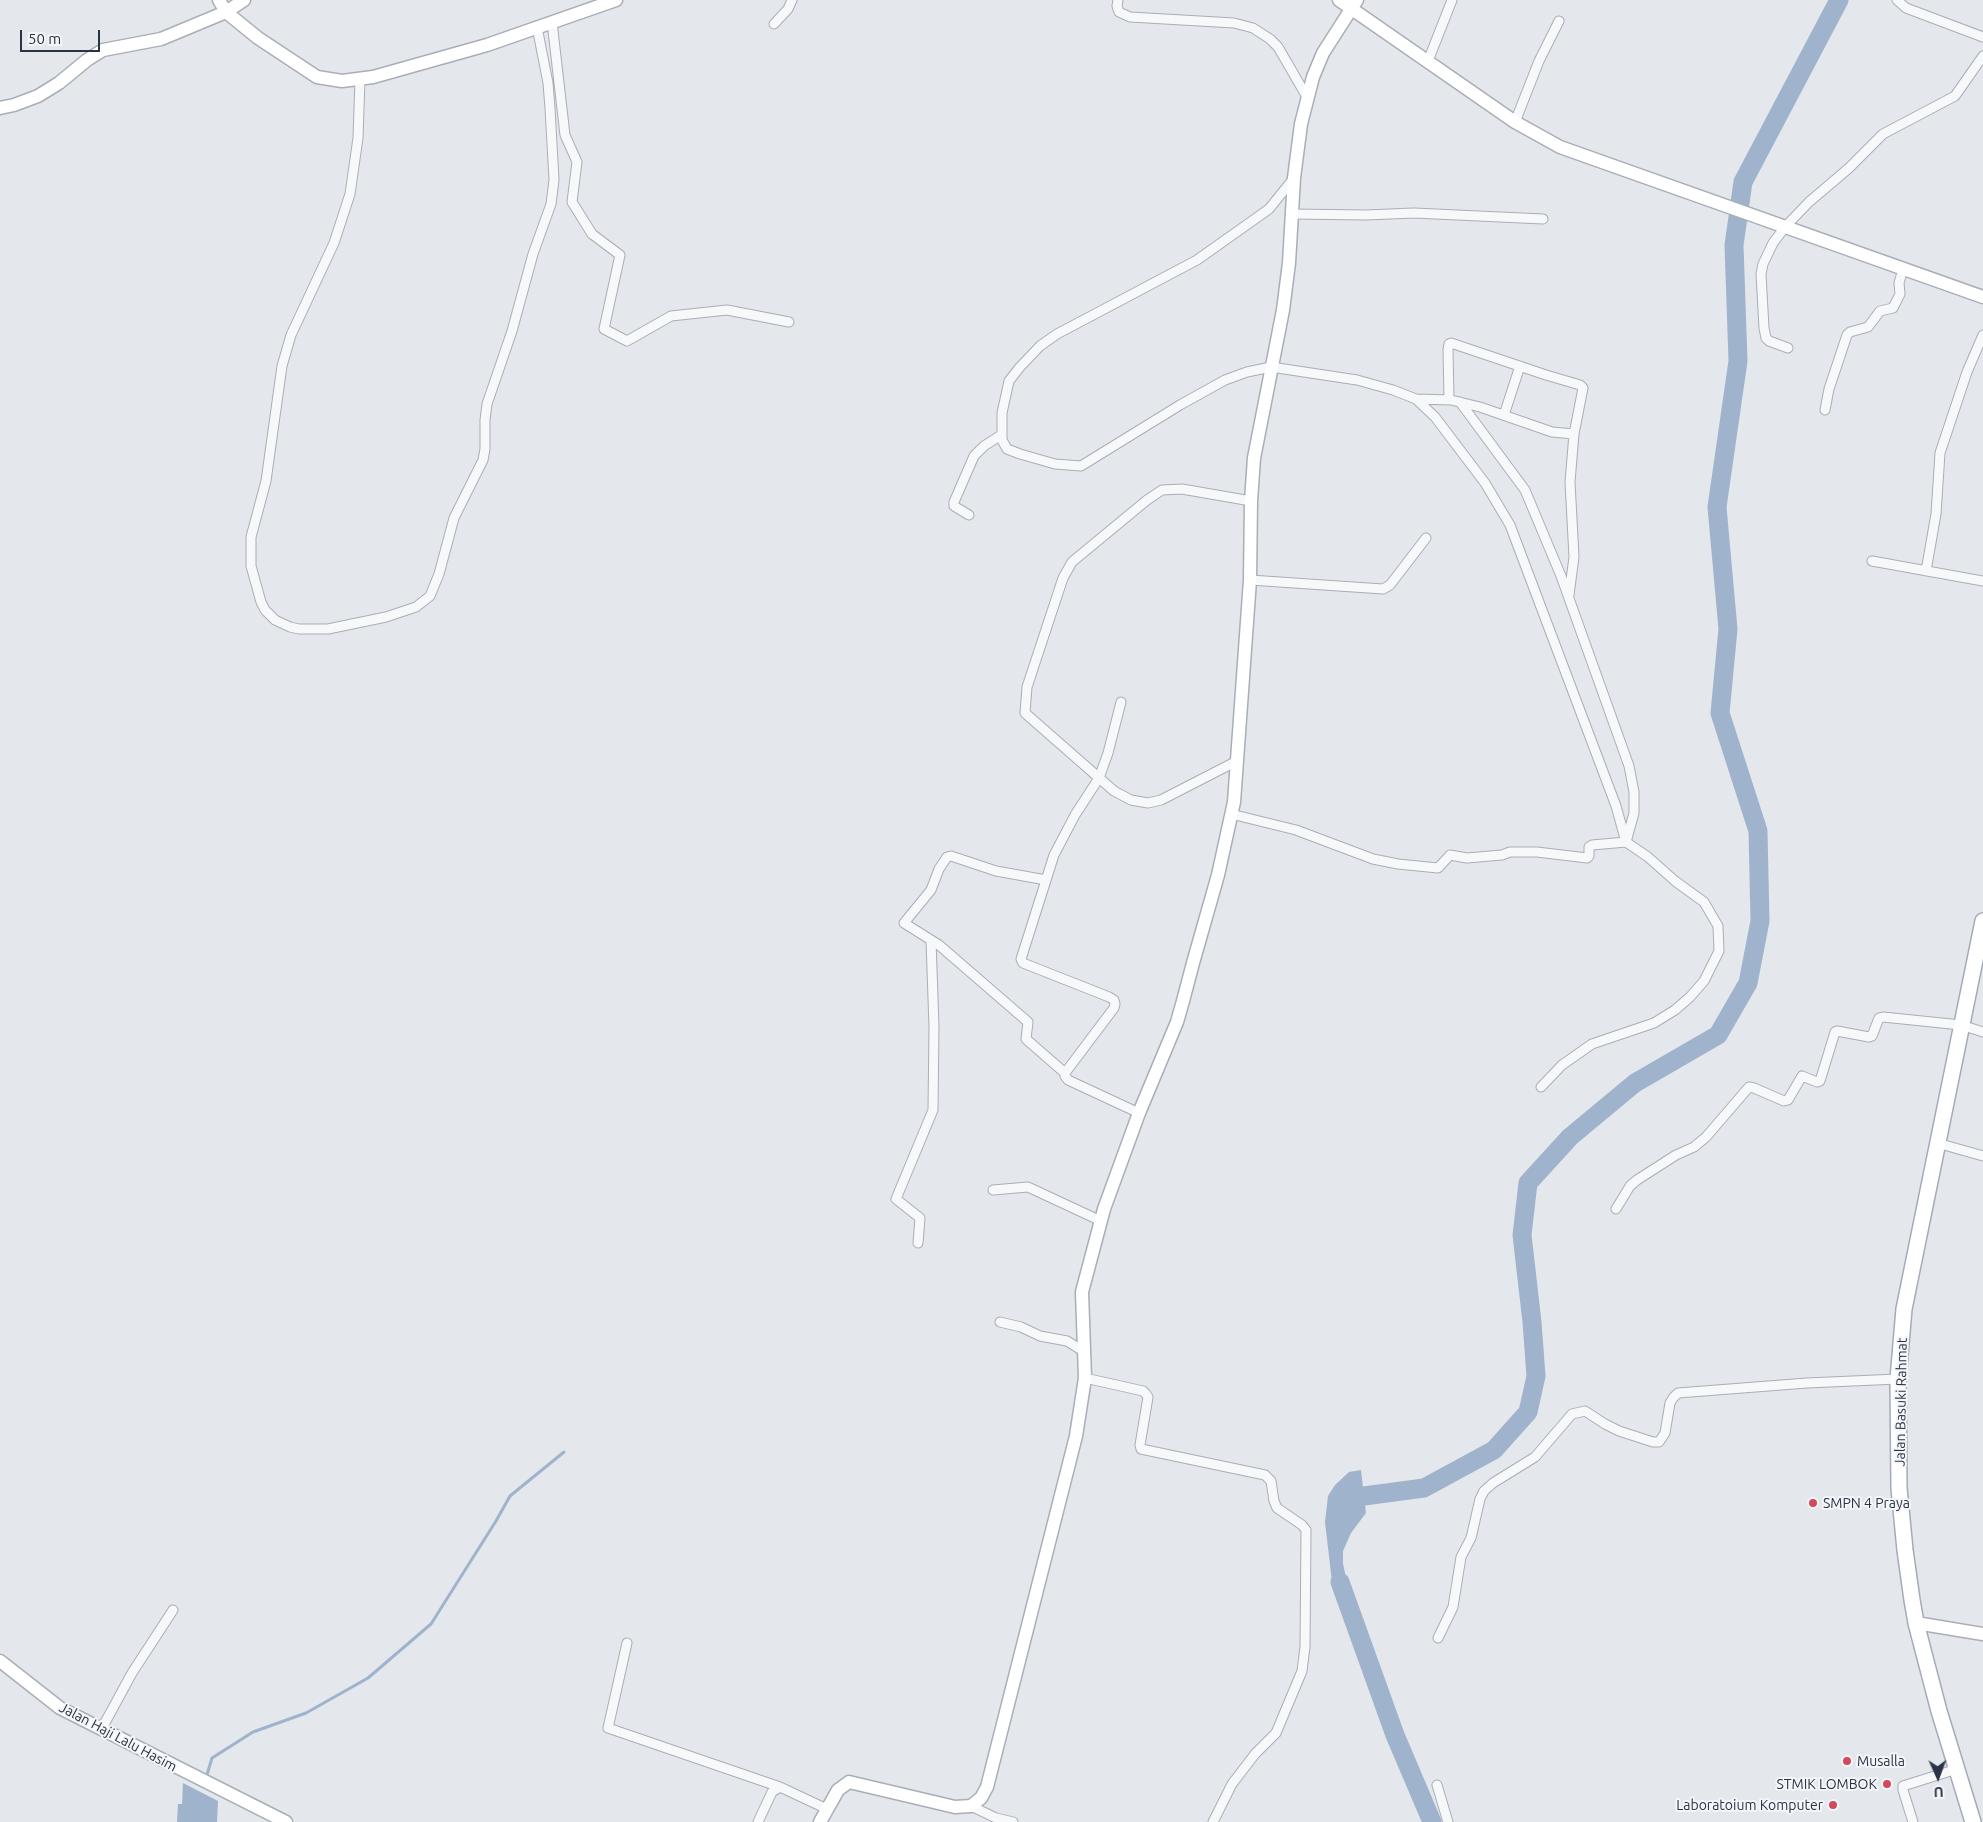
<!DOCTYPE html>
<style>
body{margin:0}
#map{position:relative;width:1983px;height:1822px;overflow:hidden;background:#e4e7ec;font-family:Ubuntu,sans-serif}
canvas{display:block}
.north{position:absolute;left:1913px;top:1752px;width:50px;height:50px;-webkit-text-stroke:4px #f4f6f9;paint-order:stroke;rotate:178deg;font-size:14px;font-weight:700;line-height:20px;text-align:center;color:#2b3445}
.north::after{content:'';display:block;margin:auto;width:18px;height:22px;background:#2b3445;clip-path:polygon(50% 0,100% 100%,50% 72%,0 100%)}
.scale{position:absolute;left:20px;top:30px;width:80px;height:22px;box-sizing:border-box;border:2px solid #2b3445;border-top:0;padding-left:6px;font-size:15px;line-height:18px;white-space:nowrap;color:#2b3445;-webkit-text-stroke:4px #f4f6f9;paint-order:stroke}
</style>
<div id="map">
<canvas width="1983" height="1822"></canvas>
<div class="north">U</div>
<div class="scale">50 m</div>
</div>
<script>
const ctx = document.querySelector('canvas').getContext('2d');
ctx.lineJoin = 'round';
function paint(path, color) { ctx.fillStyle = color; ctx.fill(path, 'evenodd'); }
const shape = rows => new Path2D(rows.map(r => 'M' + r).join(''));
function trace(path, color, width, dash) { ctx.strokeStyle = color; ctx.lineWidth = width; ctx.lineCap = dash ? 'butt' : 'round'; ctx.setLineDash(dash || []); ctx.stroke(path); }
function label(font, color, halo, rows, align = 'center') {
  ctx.font = font + ' Ubuntu,sans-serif'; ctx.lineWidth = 4; ctx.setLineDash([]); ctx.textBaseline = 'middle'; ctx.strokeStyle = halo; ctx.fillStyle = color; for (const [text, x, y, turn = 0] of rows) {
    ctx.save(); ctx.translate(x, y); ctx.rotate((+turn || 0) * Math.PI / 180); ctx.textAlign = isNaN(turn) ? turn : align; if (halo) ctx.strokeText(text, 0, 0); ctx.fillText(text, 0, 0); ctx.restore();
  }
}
const water = shape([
 [1361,1470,1366,1513,1351,1533,1343,1551,1343,1563,1347,1583,1332,1582,1325,1522,1328,1496,1335,1485,1349,1472],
 [183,1783,218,1801,217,1822,177,1822,178,1804,182,1804]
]);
const stream = shape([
 [206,1778,212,1758,253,1732,306,1713,368,1678,431,1624,496,1521,510,1496,564,1452]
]);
const river = shape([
 [1364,1496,1424,1488,1494,1450,1528,1412,1536,1376,1532,1322,1522,1235,1528,1183,1570,1137,1635,1083,1718,1035,1748,983,1760,921,1758,831,1720,713,1728,629,1717,507,1738,361,1734,245,1743,182,1839,0],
 [1340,1582,1395,1735,1432,1822]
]);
const street = shape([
 [1118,0,1117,6,1119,12,1130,17,1234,23,1253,28,1270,39,1278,47,1307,97],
 [1897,0,1906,8,1983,37],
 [552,22,565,135,577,162,572,202,592,234,620,255,604,329,627,341,671,316,727,310,789,322],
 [774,24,788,9,792,0],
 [1428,61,1452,0],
 [360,79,358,138,350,194,334,243,291,335,282,366,266,481,251,537,251,566,261,602,265,610,275,620,290,627,299,629,328,629,386,617,416,607,430,596,439,574,454,518,483,460,485,449,485,420,487,404,512,331,533,254,551,204,554,180,550,108,548,83,537,27],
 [1515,122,1539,61,1559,21],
 [1294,178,1269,209,1197,260,1057,334,1040,346,1020,367,1009,381,1002,413,1002,440,1007,449,1020,454,1055,464,1081,466,1180,405,1225,380,1247,372,1271,367,1357,380,1393,390,1416,399,1435,417,1485,483,1510,525,1616,806,1626,842,1648,857,1675,881,1704,902,1718,926,1719,951,1704,981,1690,997,1675,1010,1654,1023,1592,1044,1562,1065,1541,1087],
 [1292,214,1366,215,1414,213,1543,219],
 [1788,348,1769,341,1766,338,1764,328,1761,274,1763,264,1773,243,1785,227,1809,202,1849,168,1883,134,1955,96,1983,56],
 [1416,399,1451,400,1480,407,1552,432,1574,434,1583,388,1580,385,1546,375,1451,343,1449,344,1448,350,1449,399],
 [1825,410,1829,389,1847,335,1850,332,1868,327,1880,311,1893,308,1900,294,1899,283,1903,269],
 [1504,415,1520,366],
 [969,515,954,506,954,502,974,456,984,446,1001,435],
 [1872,561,1983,581],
 [1926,571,1936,514,1940,453,1967,372,1983,335],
 [1250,580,1383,589,1390,585,1426,538],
 [1569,595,1574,557,1570,482,1574,434],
 [1121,702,1108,753,1099,778,1075,815,1054,855,1021,959,1023,963,1109,997,1114,1000,1115,1004,1114,1008,1065,1073,1065,1076,1068,1080,1139,1113],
 [1237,761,1161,800,1148,803,1131,800,1114,791,1025,713,1027,687,1063,578,1072,562,1147,500,1162,490,1182,489,1251,501],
 [1231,814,1296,830,1373,859,1398,864,1438,868,1450,855,1467,858,1502,855,1510,852,1537,852,1587,858,1589,856,1589,847,1592,845,1626,842,1634,813,1634,792,1629,766,1561,576,1525,490,1460,402],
 [1046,880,996,871,951,856,947,857,939,869,931,890,904,923,939,945,1028,1022,1026,1039,1065,1073],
 [1937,1143,1983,1156],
 [993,1190,1028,1187,1101,1221],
 [1616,1209,1630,1186,1637,1180,1676,1155,1694,1147,1706,1137,1749,1087,1754,1088,1784,1101,1788,1100,1802,1076,1817,1082,1820,1081,1835,1032,1837,1031,1869,1037,1872,1036,1879,1018,1883,1017,1961,1025,1983,1032],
 [918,1243,920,1218,896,1199,933,1110,934,1027,931,940],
 [1000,1322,1021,1327,1040,1336,1067,1341,1083,1351],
 [1085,1378,1143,1391,1146,1394,1148,1397,1140,1445,1141,1449,1265,1475,1271,1481,1274,1501,1277,1508,1302,1525,1306,1530,1305,1647,1302,1671,1276,1733,1255,1754,1232,1784,1213,1822],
 [1438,1638,1453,1607,1461,1557,1471,1538,1480,1499,1484,1491,1493,1483,1535,1457,1572,1414,1585,1411,1605,1424,1619,1431,1653,1442,1659,1442,1665,1433,1670,1403,1673,1398,1678,1393,1807,1383,1898,1379],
 [627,1643,608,1728,780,1787],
 [101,1730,132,1673,173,1610],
 [1437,1785,1448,1822],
 [971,1806,996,1818,1013,1822],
 [758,1822,772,1792,780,1787,827,1809],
 [1913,1822,1903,1790,1903,1786,1957,1769]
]);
const secondary = shape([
 [219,0,226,12,244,0],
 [1339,0,1515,122,1560,147,1983,297],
 [0,108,14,105,38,96,59,83,87,60,103,50,161,39,226,12,258,38,317,77,342,81,373,77,487,45,616,0],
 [1916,1623,1983,1634],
 [0,1661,60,1708,286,1822],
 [820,1822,838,1790,849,1782,955,1807,971,1806,981,1798,987,1787,1076,1436,1085,1378,1082,1292,1104,1209,1139,1113,1177,1022,1183,1001,1193,963,1218,875,1234,802,1250,580,1251,501,1254,458,1283,310,1289,263,1294,178,1301,124,1313,77,1323,53,1357,0]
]);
const primary = shape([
 [1973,1822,1939,1711,1916,1623,1912,1600,1905,1550,1899,1488,1898,1379,1904,1309,1983,921]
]);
const markers = [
 [1813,1503,5,"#d1495b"],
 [1847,1761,5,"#d1495b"],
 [1887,1784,5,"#d1495b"],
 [1833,1805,5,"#d1495b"]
];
const streetNames = [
 ["Jalan Basuki Rahmat",1901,1402,-89],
 ["Jalan Haji Lalu Hasim",118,1737,28]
];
const poiNames = [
 ["SMPN 4 Praya",1823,1503],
 ["Musalla",1857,1761],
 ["STMIK LOMBOK",1877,1784,"right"],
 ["Laboratoium Komputer",1823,1805,"right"]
];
paint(water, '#9fb4cc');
trace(stream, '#9fb4cc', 3);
trace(river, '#9fb4cc', 19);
trace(street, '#a9aeb7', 11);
trace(secondary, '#a9aeb7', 15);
trace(primary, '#a3abb8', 18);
trace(street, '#f7f8fa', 9);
trace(secondary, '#fff', 12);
trace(primary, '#fff', 15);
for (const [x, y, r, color] of markers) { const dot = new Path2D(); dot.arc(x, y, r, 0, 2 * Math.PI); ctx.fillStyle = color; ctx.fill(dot); trace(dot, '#f4f6f9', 2); }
label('14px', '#2b3445', '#f4f6f9', streetNames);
label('14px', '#2b3445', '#f4f6f9', poiNames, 'left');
</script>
